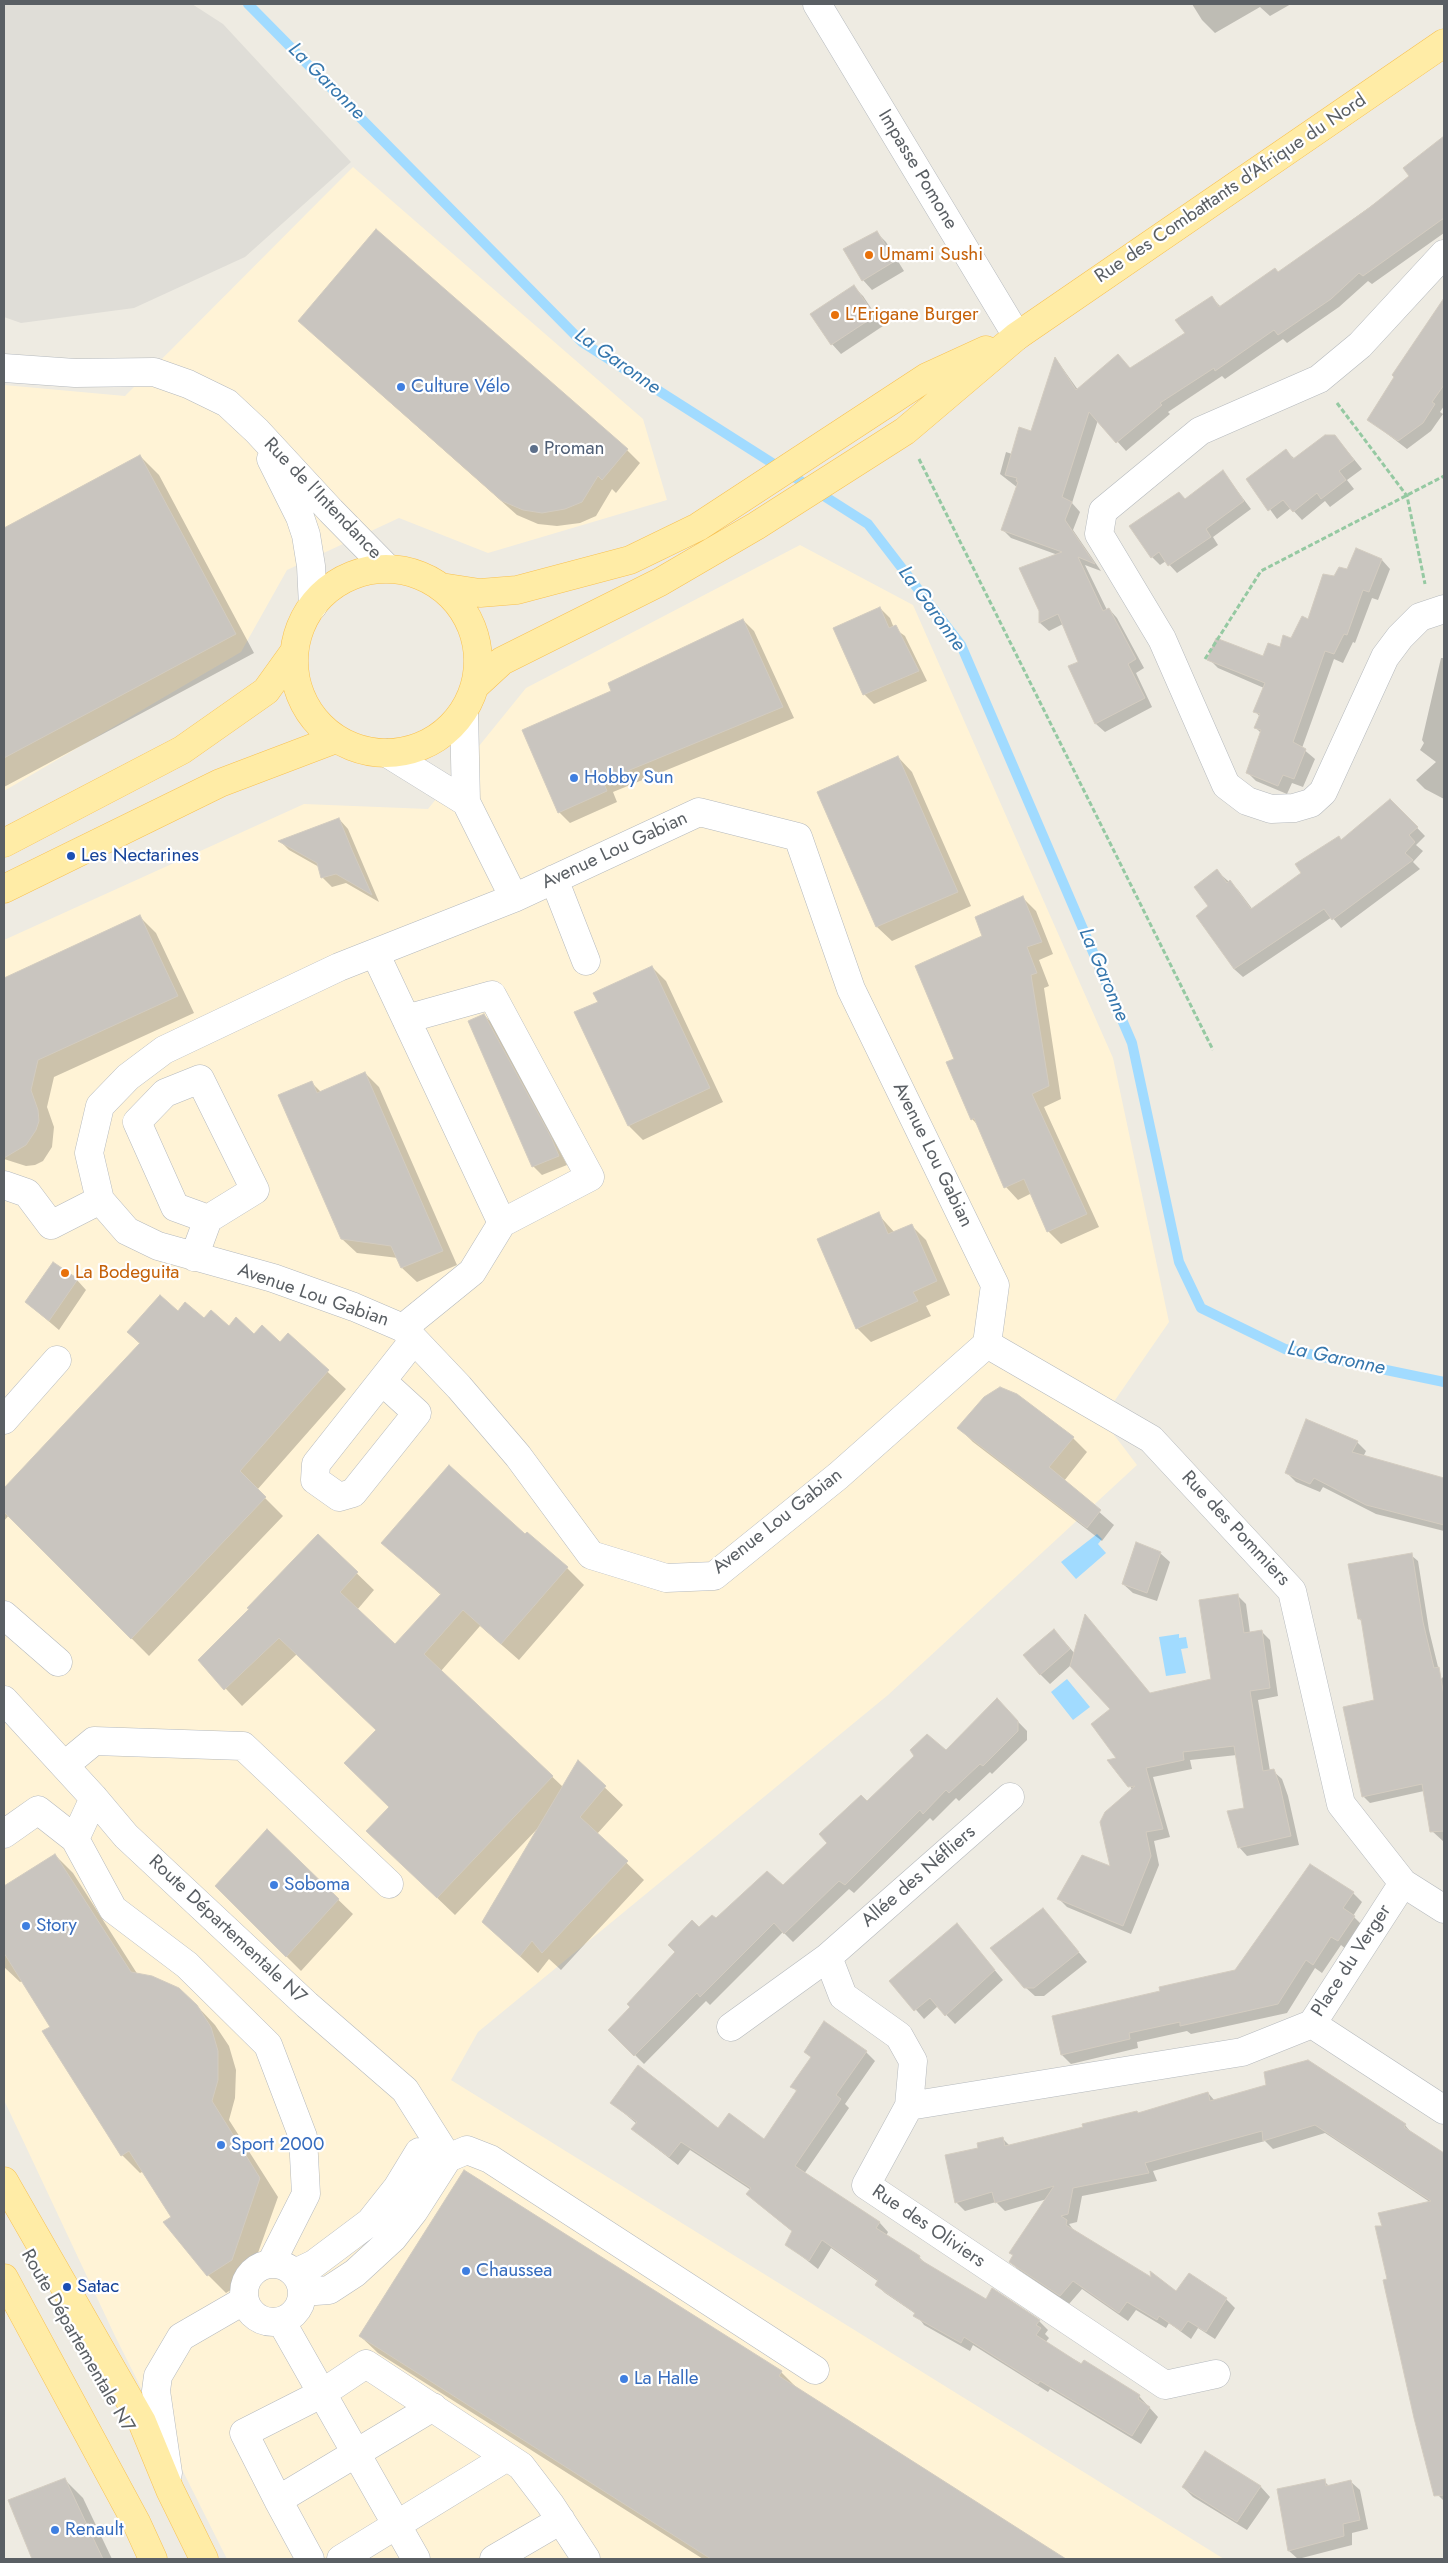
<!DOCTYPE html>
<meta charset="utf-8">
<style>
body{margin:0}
#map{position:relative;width:1448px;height:2563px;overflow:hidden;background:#eeebe2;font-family:Jost,sans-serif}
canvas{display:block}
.frame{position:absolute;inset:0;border:5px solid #5a5f64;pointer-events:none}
</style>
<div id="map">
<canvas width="1448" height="2563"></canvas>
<div class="frame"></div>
</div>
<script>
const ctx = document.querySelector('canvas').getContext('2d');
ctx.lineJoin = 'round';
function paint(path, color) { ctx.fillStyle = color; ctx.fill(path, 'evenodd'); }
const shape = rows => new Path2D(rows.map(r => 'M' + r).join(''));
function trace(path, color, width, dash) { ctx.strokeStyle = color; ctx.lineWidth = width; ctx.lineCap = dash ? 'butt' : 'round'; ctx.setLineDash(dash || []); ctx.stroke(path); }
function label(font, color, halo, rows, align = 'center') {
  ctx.font = font + ' Jost,sans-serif'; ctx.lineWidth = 4.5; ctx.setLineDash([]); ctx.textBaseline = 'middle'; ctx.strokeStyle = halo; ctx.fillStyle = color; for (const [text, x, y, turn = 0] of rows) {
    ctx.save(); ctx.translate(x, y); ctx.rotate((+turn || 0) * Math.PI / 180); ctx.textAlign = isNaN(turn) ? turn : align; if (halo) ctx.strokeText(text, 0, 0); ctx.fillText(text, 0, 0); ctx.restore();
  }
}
const commercial = shape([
 [353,167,643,419,667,500,488,553,399,518,287,570,241,652,4,791,4,385,125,396],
 [800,545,913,605,1113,1058,1169,1322,1102,1419,1137,1465,888,1695,478,2032,451,2080,1224,2559,227,2559,115,2336,4,2100,4,940,304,804,428,809,526,688]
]);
const industrial = shape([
 [4,4,192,4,223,24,351,162,245,257,134,308,21,323,4,317]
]);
const water = shape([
 [1097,1534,1102,1539,1098,1544,1106,1553,1076,1579,1061,1562],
 [1179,1634,1179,1638,1186,1637,1188,1648,1181,1649,1186,1673,1166,1676,1159,1637],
 [1067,1679,1090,1707,1073,1720,1051,1692]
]);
const shadow = shape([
 [1192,4,1291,4,1270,16,1260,7,1215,33,1202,20],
 [1444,137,1444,188,1442,190,1444,208,1438,213,1444,221,1444,233,1372,284,1368,281,1339,307,1287,343,1283,339,1225,379,1222,376,1168,412,1170,414,1126,451,1098,420,1072,503,1080,512,1073,530,1101,571,1085,565,1107,610,1109,609,1117,618,1144,668,1136,673,1152,707,1105,732,1096,724,1070,667,1079,663,1063,624,1049,631,1040,623,1040,611,1058,555,1011,538,1003,530,1018,488,1000,474,1006,452,1012,454,1032,432,1056,359,1078,390,1131,369,1187,333,1212,298,1221,307,1279,273,1411,177,1405,168],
 [876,232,886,242,904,271,872,290,863,280,845,249],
 [854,287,863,296,883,326,841,354,832,344],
 [1444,300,1444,406,1440,412,1443,414,1431,431,1407,449,1369,420,1396,377,1393,375],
 [313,334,627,450,640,463,616,493,612,489,596,516,580,523,557,526,538,524,517,515],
 [1335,436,1362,469,1347,480,1354,489,1330,507,1325,501,1302,520,1291,508,1277,519,1248,479,1286,451,1295,459],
 [140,456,159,475,254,653,4,787,4,529],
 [1223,472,1251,509,1213,537,1218,545,1177,573,1166,561,1160,565,1152,557],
 [1382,560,1390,569,1378,600,1372,598,1355,643,1353,642,1343,663,1334,659,1302,748,1315,759,1303,787,1292,783,1287,794,1256,781,1247,772,1261,733,1256,728,1260,717,1255,711,1264,688,1218,668,1209,659,1264,658,1281,649,1308,621,1335,578,1348,570],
 [880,608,890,618,894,628,905,636,927,681,874,704,864,694],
 [743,620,754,631,794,718,613,792,617,802,570,823,559,812,613,692],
 [1441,658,1444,658,1444,799,1425,789,1416,780,1436,762,1420,750,1424,743,1422,740],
 [898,757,912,772,971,906,892,941,877,927,819,792],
 [1390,800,1425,836,1416,845,1423,851,1413,862,1420,869,1341,928,1332,917,1243,977,1234,969,1209,906,1217,871,1238,890,1253,910,1303,873,1339,838,1342,841],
 [339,819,348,829,379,902,346,883,332,887,322,877,319,867,289,850,280,841],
 [1023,898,1036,911,1053,954,1039,960,1049,986,1044,988,1061,1099,1044,1107,1099,1227,1061,1244,1048,1231,1032,1193,1018,1200,1006,1187,979,1126,972,1119,956,1059,984,936],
 [140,917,156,933,194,1013,54,1077,47,1107,54,1127,52,1147,43,1161,35,1165,26,1166,4,1159,4,979],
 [652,967,666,981,723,1102,643,1140,629,1126,599,1002],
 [484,1015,493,1024,567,1165,542,1175,533,1166],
 [365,1073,379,1087,457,1265,417,1282,402,1268,398,1258,357,1253,342,1239,311,1082,322,1093],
 [878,1214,895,1233,912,1226,926,1240,950,1295,926,1306,931,1316,871,1342,857,1328],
 [77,1280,86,1290,59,1330,26,1302],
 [178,1313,280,1343,288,1335,346,1389,257,1490,283,1516,149,1656,9,1515,4,1521,4,1489,140,1344,128,1332],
 [959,1428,1073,1438,1087,1452,1064,1481,1114,1525,1102,1541,973,1442],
 [1357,1442,1366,1451,1363,1457,1444,1479,1444,1531,1376,1514,1323,1487,1320,1492,1296,1482,1286,1472],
 [318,1536,374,1590,357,1610,395,1646,441,1595,383,1543,525,1536,567,1568,584,1585,519,1660,480,1626,441,1671,563,1787,578,1762,623,1805,597,1834,644,1880,561,1970,549,1959,538,1973,483,1922,540,1826,455,1915,385,1848,391,1807,378,1731,297,1654,242,1706,199,1660,251,1609],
 [1160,1553,1170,1562,1157,1601,1133,1593,1123,1584],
 [1411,1555,1418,1561,1429,1630,1441,1679,1444,1676,1444,1777,1439,1780,1444,1783,1444,1842,1432,1831,1424,1791,1370,1803,1363,1796,1375,1701,1362,1622,1359,1618],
 [1237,1595,1246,1604,1250,1633,1261,1631,1270,1640,1278,1696,1258,1700,1270,1771,1273,1771,1282,1779,1288,1796,1299,1845,1247,1856,1239,1847,1246,1809,1237,1755,1190,1760,1192,1769,1153,1777,1170,1837,1154,1841,1159,1865,1131,1934,1067,1907,1059,1899,1111,1868,1132,1790,1119,1759,1112,1709,1071,1665,1050,1684,1040,1674,1063,1640,1075,1654,1151,1694,1212,1680],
 [997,1700,1027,1731,1027,1740,992,1774,990,1772,959,1801,956,1798,933,1821,930,1818,854,1893,849,1889,793,1942,783,1932,710,2005,706,2001,644,2064,610,2030,699,1929,783,1887,867,1803,946,1751],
 [267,1831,353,1914,301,1971,216,1886],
 [55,1855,73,1873,138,1975,197,2006,215,2025,229,2046,236,2070,235,2098,229,2120,278,2197,249,2278,226,2293,208,2275,144,2171,140,2173,122,2155,52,2027,23,1981,20,1982,4,1967,4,1888],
 [1353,1893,1362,1902,1353,1916,1363,1926,1347,1950,1341,1945,1322,1973,1315,1968,1287,2013,1191,2034,1187,2031,1137,2042,1138,2048,1071,2064,1062,2055,1161,1992,1236,1971],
 [1043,1910,1087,1962,1044,1996,1035,1996,1025,1987],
 [957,1925,1003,1980,955,2024,938,2006,924,2019,891,1981],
 [805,2052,866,2052,875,2061,845,2104,849,2108,804,2174,880,2223,888,2232,886,2236,919,2257,927,2265,986,2300,993,2290,1039,2321,1048,2330,1045,2334,1049,2338,1045,2343,1139,2396,1158,2417,1141,2444,1050,2389,1048,2392,973,2345,970,2351,924,2325,916,2314,885,2293,876,2284,879,2282,831,2248,818,2269,786,2244,793,2232,756,2202,748,2194,751,2190,690,2150,678,2165,642,2137,633,2129,637,2124,612,2103,765,2141,797,2092,792,2086,812,2058],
 [1208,2093,1215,2101,1405,2125,1413,2135,1444,2154,1444,2501,1435,2492,1389,2280,1383,2227,1430,2202,1325,2133,1273,2149,1265,2141,1153,2171,1157,2181,1082,2196,1077,2222,1069,2224,1075,2232,1176,2293,1189,2275,1226,2299,1235,2308,1215,2339,1198,2328,1191,2339,1169,2323,1166,2328,1136,2310,1128,2321,1082,2289,1069,2304,1019,2270,1010,2262,1047,2199,1005,2211,996,2202,965,2211,956,2202,980,2149,1002,2138,1010,2146,1138,2114],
 [465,2172,781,2372,799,2390,1037,2542,1054,2559,703,2559,378,2353,360,2336],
 [1205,2453,1261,2487,1270,2497,1247,2530,1193,2497,1183,2487],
 [64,2479,83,2498,112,2559,34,2559,10,2501],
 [1324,2481,1330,2487,1351,2482,1360,2490,1368,2529,1352,2533,1352,2545,1298,2559,1289,2551,1279,2490]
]);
const stream = shape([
 [248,4,582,342,868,524,961,645,1132,1043,1179,1262,1201,1308,1285,1349,1444,1382]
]);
const building = shape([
 [1444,136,1444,218,1363,276,1359,273,1331,299,1278,335,1274,330,1215,371,1214,368,1160,403,1162,405,1116,443,1089,412,1062,497,1072,502,1065,520,1095,564,1078,557,1103,611,1109,608,1136,659,1128,664,1145,698,1095,724,1068,666,1078,662,1058,614,1039,623,1039,611,1019,568,1062,552,1001,530,1018,482,1016,481,1017,478,1005,475,1019,427,1031,431,1055,357,1076,390,1118,354,1130,368,1185,333,1175,320,1212,296,1219,307,1275,268,1278,272,1369,208,1409,176,1403,168,1444,136],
 [376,229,628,449,602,480,598,476,582,502,565,509,542,513,523,510,502,501,298,321,376,229],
 [877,231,895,261,862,281,843,249,877,231],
 [854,285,875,316,831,345,810,314,854,285],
 [1444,298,1444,385,1432,402,1435,404,1423,423,1398,441,1367,420,1394,377,1392,375,1444,298],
 [1325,435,1335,435,1354,460,1339,471,1346,480,1321,499,1317,493,1293,512,1283,500,1268,511,1246,479,1286,449,1293,459,1325,435],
 [140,455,236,634,4,758,4,528,140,455],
 [1223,470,1244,501,1206,529,1211,537,1168,566,1159,552,1151,558,1129,526,1179,492,1185,499,1223,470],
 [1356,548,1382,559,1369,592,1363,590,1347,635,1344,634,1334,654,1325,651,1293,742,1306,749,1294,779,1283,775,1278,786,1246,773,1261,730,1254,728,1260,714,1253,712,1265,683,1207,660,1216,638,1263,656,1268,643,1280,647,1283,635,1291,638,1302,616,1308,619,1323,574,1334,576,1339,567,1347,569,1356,548],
 [880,607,889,628,896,625,919,671,863,695,833,628,880,607],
 [743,619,783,707,603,781,607,791,558,813,522,730,611,691,608,683,743,619],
 [898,756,958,892,876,927,817,792,898,756],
 [1390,799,1418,827,1409,835,1415,842,1405,853,1413,860,1332,920,1324,909,1234,969,1196,916,1208,906,1194,887,1217,869,1227,883,1230,880,1251,909,1301,873,1295,864,1339,836,1341,840,1390,799],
 [339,818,352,850,372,895,336,874,321,878,317,863,278,841,339,818],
 [1023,896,1042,942,1027,947,1037,973,1031,975,1049,1086,1032,1094,1087,1214,1047,1232,1024,1179,1004,1188,974,1118,971,1120,946,1062,954,1059,915,966,982,936,975,917,1023,896],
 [140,915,178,996,38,1060,31,1090,38,1110,39,1121,36,1130,26,1145,4,1158,4,978,140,915],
 [652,966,710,1088,628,1126,574,1012,598,1002,593,993,652,966],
 [484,1014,551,1137,559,1156,532,1167,468,1021,484,1014],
 [365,1072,443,1251,401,1268,391,1246,341,1239,278,1095,312,1081,317,1093,365,1072],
 [879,1212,888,1234,912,1224,937,1281,913,1292,918,1301,856,1329,817,1239,879,1212],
 [53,1262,78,1279,49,1321,25,1302,53,1262],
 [160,1295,178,1311,185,1302,204,1318,211,1310,229,1326,236,1317,254,1334,262,1325,280,1342,288,1333,329,1370,240,1471,266,1497,131,1639,4,1512,4,1488,140,1343,127,1332,160,1295],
 [1000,1387,1017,1394,1074,1437,1049,1467,1101,1510,1087,1528,957,1428,984,1397,1000,1387],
 [1306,1419,1358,1441,1352,1452,1444,1478,1444,1525,1366,1505,1314,1478,1310,1484,1285,1473,1306,1419],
 [449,1465,525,1534,527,1532,568,1567,501,1644,463,1610,424,1654,553,1776,437,1898,366,1831,389,1807,344,1763,376,1730,279,1638,224,1690,198,1660,249,1609,247,1608,318,1534,358,1572,340,1592,395,1644,441,1594,381,1543,449,1465],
 [1136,1542,1161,1552,1147,1593,1122,1584,1136,1542],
 [1412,1553,1423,1622,1434,1668,1439,1667,1444,1696,1444,1831,1430,1832,1422,1784,1362,1797,1343,1707,1374,1700,1361,1619,1358,1619,1348,1564,1412,1553],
 [1238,1594,1244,1633,1262,1630,1270,1688,1250,1691,1263,1771,1274,1769,1280,1786,1291,1836,1238,1848,1227,1811,1244,1808,1234,1746,1183,1752,1184,1760,1146,1768,1163,1829,1146,1832,1151,1856,1123,1926,1057,1899,1082,1855,1110,1866,1100,1822,1105,1812,1135,1786,1128,1787,1107,1760,1116,1758,1091,1724,1110,1709,1070,1666,1085,1614,1150,1693,1211,1679,1199,1600,1238,1594],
 [1054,1629,1070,1649,1040,1675,1023,1655,1054,1629],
 [997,1698,1018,1721,1018,1731,983,1766,980,1764,949,1793,946,1790,923,1814,920,1810,845,1885,839,1881,784,1934,774,1923,700,1997,697,1993,634,2056,608,2030,630,2007,627,2004,675,1952,668,1945,692,1920,699,1927,712,1915,716,1918,767,1871,783,1885,827,1843,819,1834,861,1795,867,1801,914,1756,910,1750,927,1734,946,1750,997,1698],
 [578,1760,606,1786,580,1817,628,1861,542,1953,532,1941,520,1956,482,1922,578,1760],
 [267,1829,339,1899,286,1957,215,1886,267,1829],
 [55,1854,131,1972,152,1976,179,1988,197,2005,211,2027,218,2051,218,2080,212,2101,260,2178,232,2260,207,2276,163,2222,171,2217,129,2151,121,2156,42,2031,50,2027,4,1953,4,1886,55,1854],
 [1310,1864,1354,1892,1343,1908,1355,1916,1338,1941,1331,1937,1313,1965,1306,1960,1278,2004,1180,2026,1180,2022,1129,2033,1130,2039,1061,2055,1052,2016,1160,1991,1159,1987,1235,1970,1310,1864],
 [1043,1908,1079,1952,1034,1988,1024,1988,990,1948,1043,1908],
 [957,1923,995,1970,945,2016,930,1998,914,2011,889,1981,957,1923],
 [824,2021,867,2051,836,2095,841,2099,795,2166,880,2222,876,2228,920,2256,919,2259,986,2299,992,2288,1040,2320,1036,2325,1041,2328,1036,2335,1081,2364,1084,2360,1140,2395,1138,2399,1150,2407,1132,2436,1040,2381,1038,2384,964,2337,961,2343,913,2316,915,2313,875,2285,878,2280,822,2240,809,2261,785,2245,792,2231,746,2194,751,2188,681,2142,669,2157,631,2129,637,2122,610,2103,638,2065,718,2128,729,2113,764,2139,797,2090,790,2087,811,2057,804,2052,824,2021],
 [1308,2060,1406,2124,1404,2127,1444,2153,1444,2495,1434,2496,1414,2418,1383,2280,1387,2279,1375,2226,1382,2226,1378,2213,1431,2201,1315,2125,1263,2141,1262,2131,1145,2163,1149,2173,1073,2188,1068,2214,1061,2216,1067,2220,1066,2225,1151,2277,1150,2271,1176,2291,1189,2273,1227,2298,1206,2332,1188,2321,1181,2331,1159,2316,1157,2320,1127,2302,1119,2313,1073,2281,1060,2296,1009,2262,1013,2255,1009,2253,1054,2186,995,2203,992,2192,955,2203,945,2155,978,2148,977,2143,1003,2137,1005,2146,1083,2127,1082,2124,1137,2111,1138,2113,1208,2092,1210,2101,1266,2085,1264,2072,1308,2060],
 [464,2170,782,2371,779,2376,1066,2559,711,2559,359,2336,464,2170],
 [1205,2451,1261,2486,1237,2522,1182,2487,1205,2451],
 [65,2478,103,2559,32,2559,8,2500,65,2478],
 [1325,2479,1326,2486,1351,2480,1360,2520,1343,2524,1344,2536,1288,2551,1277,2489,1325,2479]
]);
const path = shape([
 [1337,403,1407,496,1425,584],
 [919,459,1213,1050],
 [1205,659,1261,571,1444,476]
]);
const minor = shape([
 [817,4,1017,336],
 [1444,254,1360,345,1319,379,1200,431,1103,511,1099,534,1162,639,1226,785,1247,801,1271,809,1294,808,1311,803,1323,792,1385,657,1400,637,1420,617,1444,609],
 [4,368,75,373,154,372,188,384,227,403,257,431,331,511,387,568],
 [271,459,300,517,306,535,311,566,313,606],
 [387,753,466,802,464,712],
 [466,802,514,898,339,967,164,1050,128,1077,100,1106,89,1153,100,1200,127,1231,158,1246,273,1278,354,1307,403,1328,459,1387,518,1456,591,1555,666,1578,714,1576,838,1476,987,1344,995,1285,851,989,798,837,699,812,514,898],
 [554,879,586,961],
 [375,953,502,1223,590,1177,492,995,406,1019],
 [4,1185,27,1193,51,1225,100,1200],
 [194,1257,208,1219,255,1190,200,1079,165,1093,137,1122,175,1207,208,1219],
 [403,1328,472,1272,502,1223],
 [987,1344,1151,1439,1292,1591,1341,1804,1403,1883,1444,1909],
 [382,1381,417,1413,353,1493,339,1497,315,1480,316,1464,414,1340],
 [4,1420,57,1360],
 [4,1615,58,1662],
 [4,1700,94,1798,126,1836,307,2005,405,2090,448,2158],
 [65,1765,94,1741,243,1746,389,1884],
 [94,1798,75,1839,113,1909,187,1965,268,2045,303,2137,306,2194,271,2263],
 [4,1834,38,1810,75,1839],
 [1403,1883,1312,2024,1444,2110],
 [731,2027,828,1957],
 [909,2106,913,2061,899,2036,843,1996,828,1957,1010,1797],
 [448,2158,467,2150,490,2159,815,2370],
 '244 2293a29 29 0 1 1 58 0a29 29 0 1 1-58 0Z',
 [295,2273,314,2264,370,2222,397,2188,419,2152,448,2158],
 [302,2292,329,2290,355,2273,393,2238,414,2211,448,2158],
 [281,2321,416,2559],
 [1216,2374,1165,2385,866,2185,909,2106,1242,2052,1312,2024],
 [168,2473,156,2391,158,2376,181,2337,245,2300],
 [278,2500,244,2433,321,2394,366,2364,521,2466,550,2504,586,2559],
 [310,2559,278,2500,433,2407],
 [341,2559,507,2457],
 [494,2559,561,2520]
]);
const major = shape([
 '294 661a92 92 0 1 1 184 0a92 92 0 1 1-184 0Z',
 [441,587,480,593,517,590,630,560,698,527,927,377,986,350],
 [476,685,502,661,660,582,756,526,905,431,1017,336,1444,43],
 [4,843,182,750,266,691,294,652],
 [4,889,220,783,336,739],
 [4,2181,142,2422,170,2490,204,2559],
 [4,2278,137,2524,153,2559]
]);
const markers = [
 [869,255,5,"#e8710a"],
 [835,315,5,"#e8710a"],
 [401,387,5,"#3f7fe0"],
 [534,449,5,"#5c6f8a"],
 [574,778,5,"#3f7fe0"],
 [71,856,5,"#1a4fb4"],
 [65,1273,5,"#e8710a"],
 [274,1885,5,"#3f7fe0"],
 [26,1926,5,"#3f7fe0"],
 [221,2145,5,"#3f7fe0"],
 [466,2271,5,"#3f7fe0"],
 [67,2287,5,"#1a4fb4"],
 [624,2379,5,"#3f7fe0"],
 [55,2530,5,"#3f7fe0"]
];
const streetNames = [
 ["Impasse Pomone",917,170,59],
 ["Rue des Combattants d'Afrique du Nord",1231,189,-34],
 ["Rue de l'Intendance",322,499,46],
 ["Avenue Lou Gabian",615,851,-25],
 ["Avenue Lou Gabian",932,1155,64],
 ["Avenue Lou Gabian",313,1296,19],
 ["Avenue Lou Gabian",778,1522,-38],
 ["Rue des Pommiers",1235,1529,47],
 ["Allée des Néfliers",919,1877,-41],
 ["Route Départementale N7",227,1930,43],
 ["Place du Verger",1352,1961,-57],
 ["Rue des Oliviers",928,2227,34],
 ["Route Départementale N7",77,2341,60]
];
const foodNames = [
 ["Umami Sushi",879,255],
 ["L'Erigane Burger",845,315],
 ["La Bodeguita",75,1273]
];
const shopNames = [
 ["Culture Vélo",411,387],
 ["Hobby Sun",584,778],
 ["Soboma",284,1885],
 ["Story",36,1926],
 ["Sport 2000",231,2145],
 ["Chaussea",476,2271],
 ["La Halle",634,2379],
 ["Renault",65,2530]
];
const serviceNames = [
 ["Proman",544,449]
];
const transitNames = [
 ["Les Nectarines",81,856],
 ["Satac",77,2287]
];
const waterNames = [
 ["La Garonne",326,82,45],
 ["La Garonne",617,362,35],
 ["La Garonne",931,609,54],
 ["La Garonne",1103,975,67],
 ["La Garonne",1336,1359,12]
];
paint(commercial, '#fff3d6');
paint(industrial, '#dfddd7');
paint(water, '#a1dbff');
paint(shadow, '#0003');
trace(stream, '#a1dbff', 10);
paint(building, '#c9c5bf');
trace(building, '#d3ccc0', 1);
trace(minor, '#b5b9bd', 29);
trace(major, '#f8c151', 29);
trace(path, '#95c9a2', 3, [5, 2.5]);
trace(minor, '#fff', 28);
trace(major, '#ffeca6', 28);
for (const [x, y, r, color] of markers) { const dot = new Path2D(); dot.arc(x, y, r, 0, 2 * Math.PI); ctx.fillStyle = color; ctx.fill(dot); trace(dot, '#fff', 2); }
label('19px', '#5a5f64', '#fff', streetNames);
label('19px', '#c56008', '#fff', foodNames, 'left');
label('19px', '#366cbe', '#fff', shopNames, 'left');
label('19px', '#4e5e75', '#fff', serviceNames, 'left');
label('19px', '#164399', '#fff', transitNames, 'left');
label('italic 20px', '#3677ad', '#fff', waterNames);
</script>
